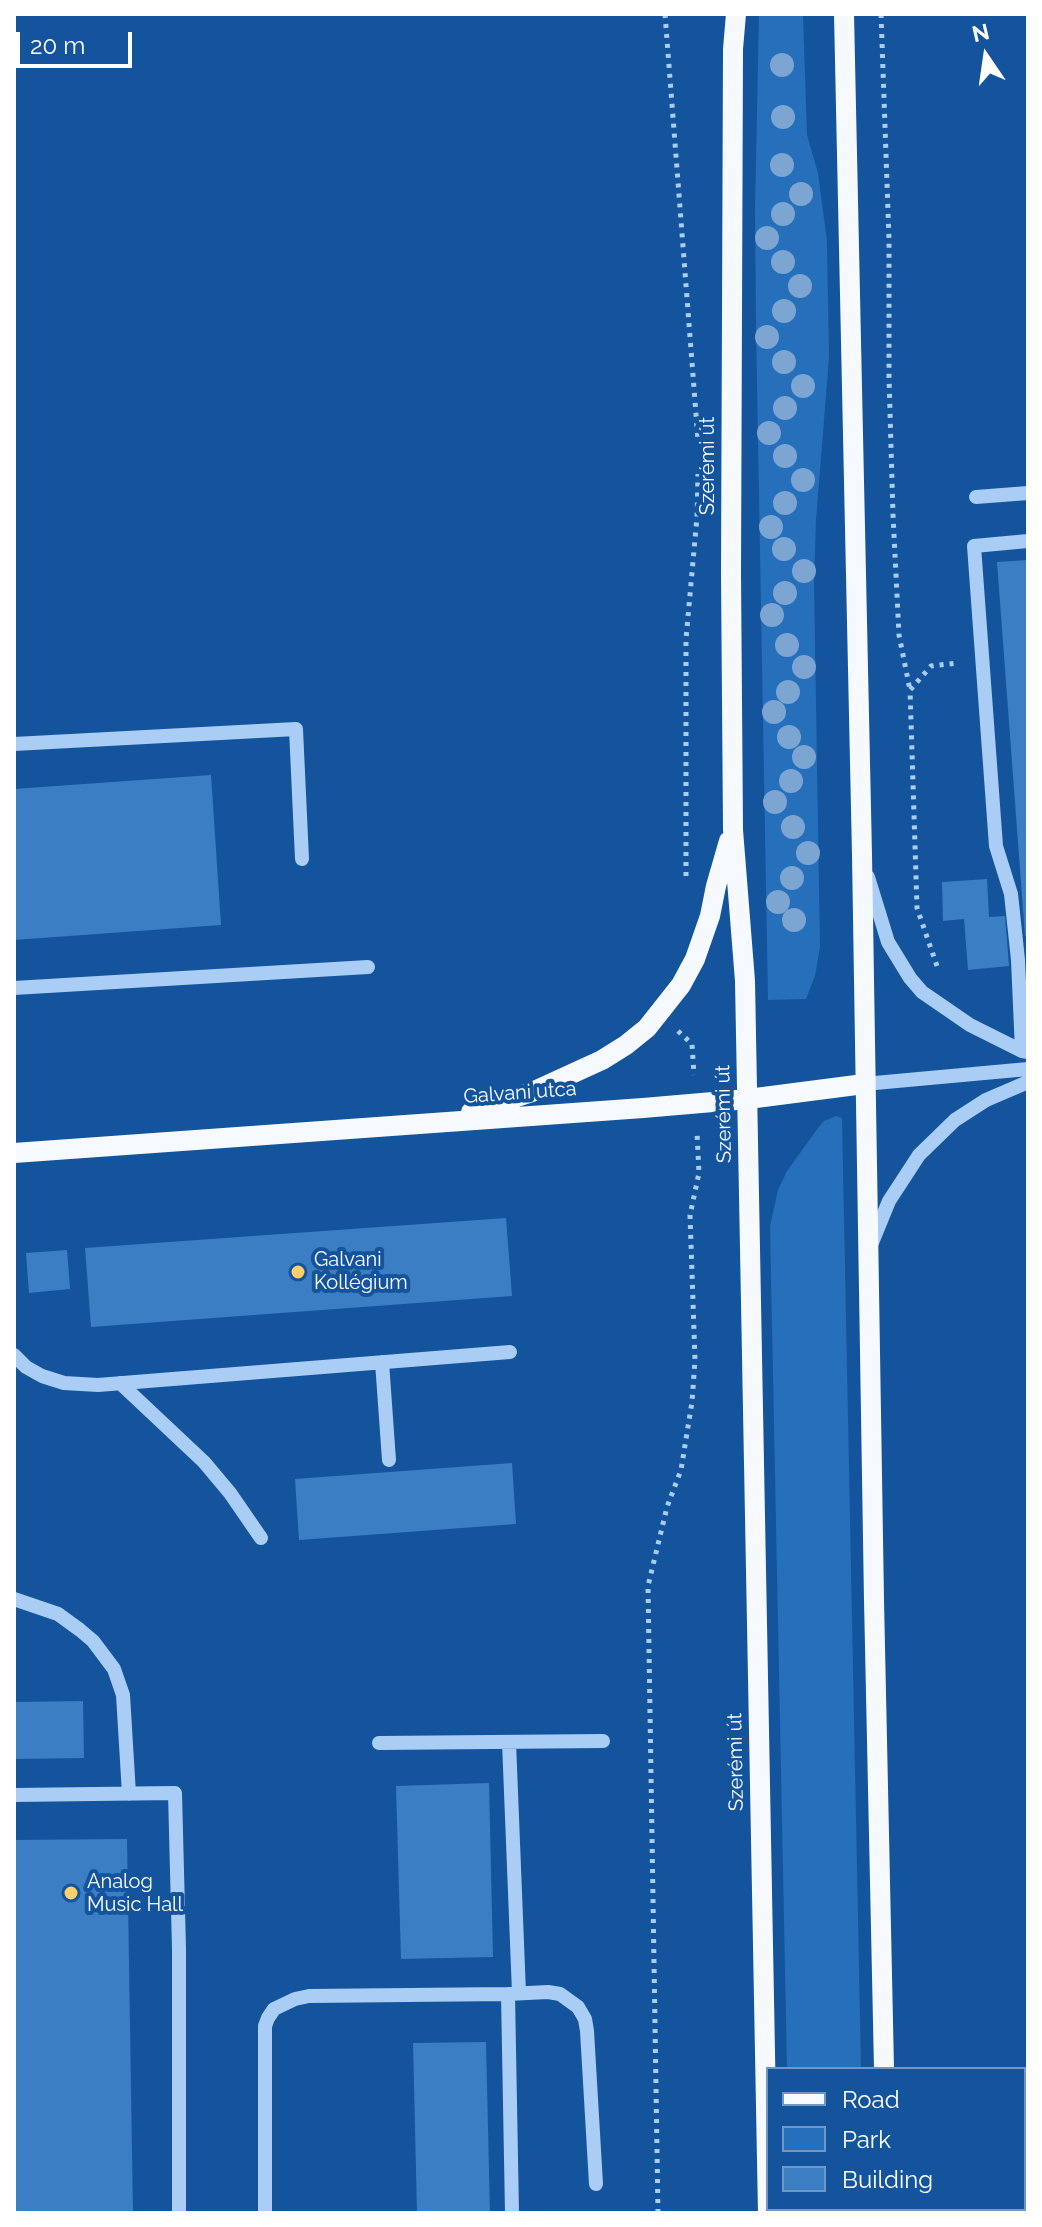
<!DOCTYPE html>
<meta charset="utf-8">
<style>
body{margin:0}
#map{position:relative;width:1042px;height:2227px;overflow:hidden;background:#13549d;font-family:Raleway,sans-serif}
canvas{display:block}
.frame{position:absolute;inset:0;border:16px solid #fff;pointer-events:none}
.legend{position:absolute;left:766px;top:2067px;width:260px;height:144px;box-sizing:border-box;background:#13549d;border:2px solid #7198c4;margin:0;padding:10px 14px;list-style:none;font-size:24px;color:#fff}
.legend li{display:flex;align-items:center;gap:16px;height:40px}
.legend b{width:40px;border:2px solid #7198c4}
.north{position:absolute;left:946px;top:16px;width:80px;height:80px;-webkit-text-stroke:6px #13549d;paint-order:stroke;rotate:347deg;font-size:22px;font-weight:700;line-height:32px;text-align:center;color:#fff}
.north::after{content:'';display:block;margin:auto;width:28px;height:36px;background:#fff;clip-path:polygon(50% 0,100% 100%,50% 72%,0 100%)}
.scale{position:absolute;left:16px;top:32px;width:116px;height:36px;box-sizing:border-box;border:4px solid #fff;border-top:0;padding-left:10px;font-size:24px;line-height:28px;white-space:nowrap;color:#fff;-webkit-text-stroke:6px #13549d;paint-order:stroke}
</style>
<div id="map">
<canvas width="1042" height="2227"></canvas>
<div class="frame"></div>
<ul class="legend">
<li><b style="height:10px;background:#f6faff"></b>Road</li>
<li><b style="height:22px;background:#266fbb"></b>Park</li>
<li><b style="height:22px;background:#3c7ec4"></b>Building</li>
</ul>
<div class="north">N</div>
<div class="scale">20 m</div>
</div>
<script>
const ctx = document.querySelector('canvas').getContext('2d');
ctx.lineJoin = 'round';
function paint(path, color) { ctx.fillStyle = color; ctx.fill(path, 'evenodd'); }
const shape = rows => new Path2D(rows.map(r => 'M' + r).join(''));
function trace(path, color, width, dash) { ctx.strokeStyle = color; ctx.lineWidth = width; ctx.lineCap = dash ? 'butt' : 'round'; ctx.setLineDash(dash || []); ctx.stroke(path); }
function label(font, color, halo, rows, align = 'center') {
  ctx.font = font + ' Raleway,sans-serif'; ctx.lineWidth = 8; ctx.setLineDash([]); ctx.textBaseline = 'middle'; ctx.strokeStyle = halo; ctx.fillStyle = color; for (const [text, x, y, turn = 0] of rows) {
    ctx.save(); ctx.translate(x, y); ctx.rotate((+turn || 0) * Math.PI / 180); ctx.textAlign = isNaN(turn) ? turn : align; if (halo) ctx.strokeText(text, 0, 0); ctx.fillText(text, 0, 0); ctx.restore();
  }
}
const green = shape([
 [759,14,803,14,807,135,818,173,827,241,829,358,816,520,814,583,820,947,815,976,806,999,768,1000,756,327,755,209],
 [836,1116,842,1118,861,2069,787,2069,770,1226,778,1190,787,1171,818,1128,824,1121]
]);
const building = shape([
 [1028,560,1028,936,1025,936,997,562],
 [211,775,221,925,14,940,14,789],
 [987,879,989,917,1005,916,1009,966,968,970,964,919,943,921,942,882],
 [506,1218,512,1296,91,1327,85,1248],
 [67,1250,70,1289,29,1293,26,1253],
 [512,1463,516,1524,299,1540,295,1479],
 [83,1701,84,1758,14,1759,14,1702],
 [489,1783,493,1957,401,1959,396,1786],
 [127,1839,133,2213,14,2213,14,1840],
 [486,2042,490,2213,417,2213,413,2043]
]);
const path = shape([
 [665,14,698,440],
 [881,14,889,239,889,377,893,515,899,635,910,690],
 [686,876,686,639,697,517,698,474],
 [937,966,917,908,910,690,931,666,958,663],
 [678,1031,692,1044,694,1075],
 [658,2213,648,1586,667,1507,681,1470,692,1402,695,1360,690,1215,699,1173,697,1133]
]);
const minor = shape([
 [976,497,1028,493],
 [14,744,296,729,302,859],
 [868,877,888,942,910,978,922,992,970,1025,1022,1051,1028,1052],
 [14,988,368,967],
 [1022,1051,1018,960,1011,894,996,846,974,546,1028,541],
 [864,1084,1028,1069],
 [871,1245,889,1201,919,1155,955,1120,986,1100,1028,1082],
 [14,1355,26,1367,42,1376,64,1383,98,1385,510,1352],
 [382,1362,389,1460],
 [120,1383,204,1462,230,1493,261,1538],
 [14,1599,58,1614,80,1630,93,1641,114,1669,123,1695,129,1794],
 [509,1742,519,1993],
 [379,1743,603,1741],
 [14,1795,175,1793,179,1949,179,2213],
 [508,1994,548,1992,560,1994,578,2007,585,2019,587,2031,596,2184],
 [265,2213,265,2026,268,2018,274,2009,295,1999,309,1996,508,1994,512,2213]
]);
const major = shape([
 [736,14,733,49,731,573,733,830,745,981,768,2213],
 [844,14,862,855,874,1600,884,2069],
 [471,1112,532,1092,602,1060,626,1045,647,1028,681,985,695,959,710,916,716,886,729,841],
 [14,1153,643,1108,748,1099,864,1084],
 [887,2209,887,2213]
]);
const trees = [
 [782,65],
 [783,117],
 [782,165],
 [801,194],
 [783,214],
 [767,238],
 [783,262],
 [800,286],
 [784,311],
 [767,337],
 [784,362],
 [803,386],
 [785,408],
 [769,433],
 [785,456],
 [803,480],
 [785,503],
 [771,527],
 [784,549],
 [804,571],
 [785,593],
 [772,615],
 [787,645],
 [804,667],
 [788,692],
 [774,712],
 [789,737],
 [804,757],
 [791,781],
 [775,802],
 [793,827],
 [808,853],
 [792,878],
 [778,902],
 [794,920]
];
const markers = [
 [298,1272,8,"#ffcf6c"],
 [71,1893,8,"#ffcf6c"]
];
const streetNames = [
 ["Szerémi út",708,466,-90],
 ["Galvani utca",520,1093,-4],
 ["Szerémi út",724,1114,-91],
 ["Szerémi út",736,1762,-91]
];
const poiNames = [
 ["Galvani",314,1260],
 ["Kollégium",314,1283],
 ["Analog",87,1882],
 ["Music Hall",87,1905]
];
paint(green, '#266fbb');
paint(building, '#3c7ec4');
trace(path, '#a9cdf4', 5, [4, 6]);
trace(minor, '#a9cdf4', 14);
trace(major, '#f6faff', 20);
ctx.fillStyle = '#7ca5d2';
for (const [x, y] of trees) { ctx.beginPath(); ctx.arc(x, y, 12, 0, 2 * Math.PI); ctx.fill(); }
for (const [x, y, r, color] of markers) { const dot = new Path2D(); dot.arc(x, y, r, 0, 2 * Math.PI); ctx.fillStyle = color; ctx.fill(dot); trace(dot, '#13549d', 3); }
label('20px', '#fff', '#13549d', streetNames);
label('20px', '#fff', '#13549d', poiNames, 'left');
</script>
